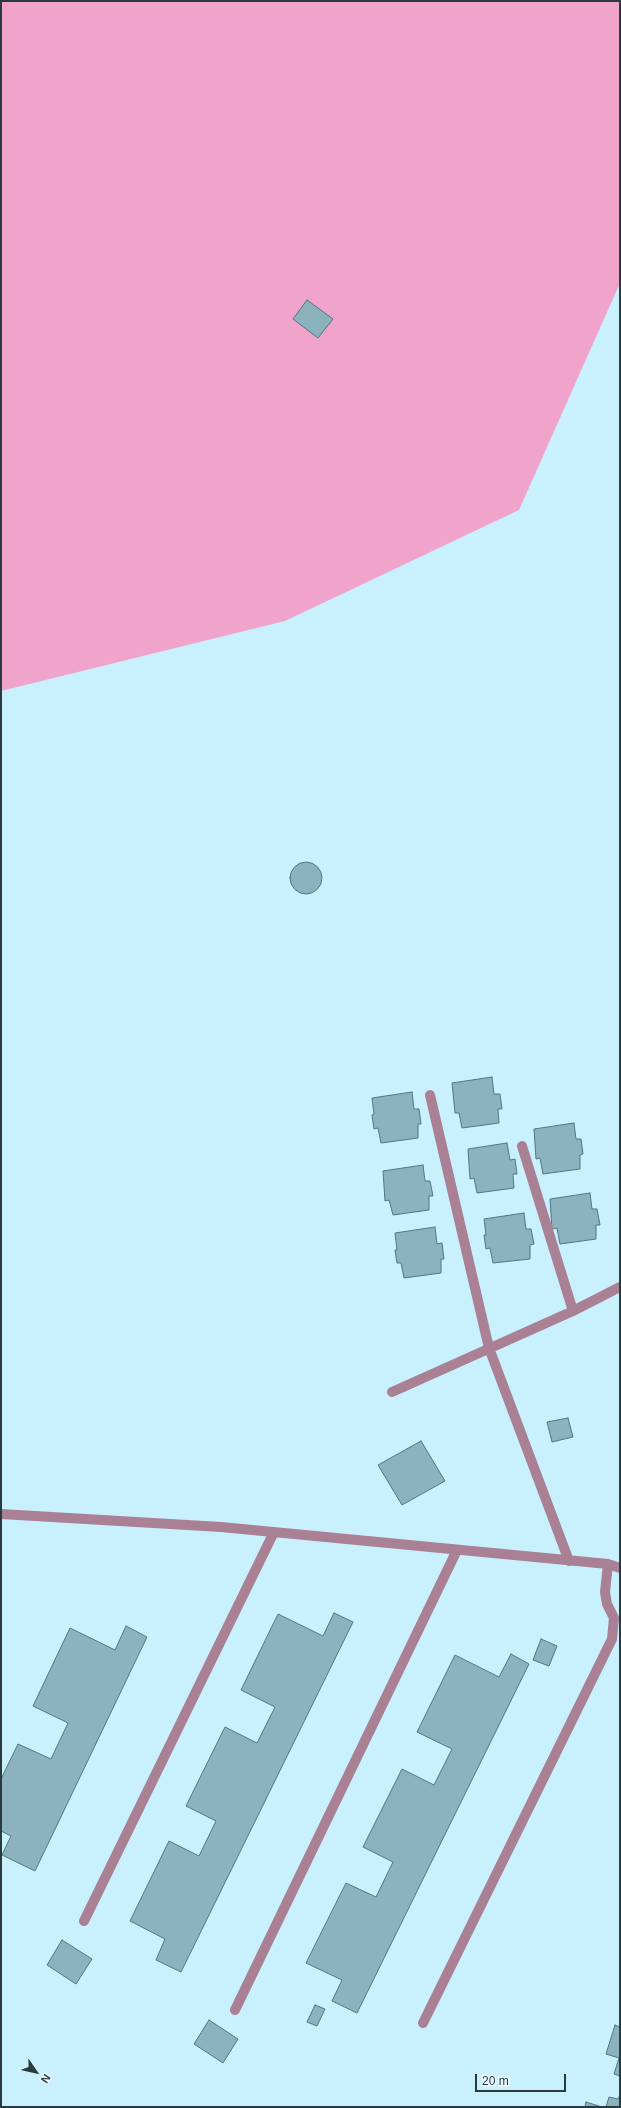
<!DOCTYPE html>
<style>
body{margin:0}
#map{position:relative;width:621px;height:2108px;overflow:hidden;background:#c8f1fd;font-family:Arial,sans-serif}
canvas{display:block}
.frame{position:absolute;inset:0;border:2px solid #2a3a3f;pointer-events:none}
.north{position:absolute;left:16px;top:2052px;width:40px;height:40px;-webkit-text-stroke:3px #e9f9fe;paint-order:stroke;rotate:124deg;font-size:11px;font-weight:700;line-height:16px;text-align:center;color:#2a3a3f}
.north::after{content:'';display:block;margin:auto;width:14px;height:18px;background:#2a3a3f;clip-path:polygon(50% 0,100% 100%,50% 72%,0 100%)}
.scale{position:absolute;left:475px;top:2074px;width:91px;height:18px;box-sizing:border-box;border:2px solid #2a3a3f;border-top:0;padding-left:5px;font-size:12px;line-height:14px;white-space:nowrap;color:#2a3a3f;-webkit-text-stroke:3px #e9f9fe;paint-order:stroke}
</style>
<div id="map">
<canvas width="621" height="2108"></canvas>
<div class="frame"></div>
<div class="north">N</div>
<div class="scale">20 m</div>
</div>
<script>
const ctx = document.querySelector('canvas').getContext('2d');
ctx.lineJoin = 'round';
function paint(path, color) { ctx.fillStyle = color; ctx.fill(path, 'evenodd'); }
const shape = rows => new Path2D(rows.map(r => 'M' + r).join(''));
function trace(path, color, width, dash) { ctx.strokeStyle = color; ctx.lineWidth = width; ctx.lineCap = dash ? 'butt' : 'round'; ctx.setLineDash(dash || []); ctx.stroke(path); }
const green = shape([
 [1,1,620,1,620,283,519,510,285,621,1,691]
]);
const building = shape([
 [307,300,333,319,318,338,293,319,307,300],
 '290 878a16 16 0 1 1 32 0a16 16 0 1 1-32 0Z',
 [492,1077,494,1094,500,1094,502,1109,498,1109,499,1123,462,1128,459,1113,455,1113,452,1083,492,1077],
 [412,1092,414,1109,419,1109,421,1124,418,1124,418,1138,381,1143,378,1128,374,1129,372,1115,374,1114,372,1098,412,1092],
 [574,1123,576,1139,581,1139,583,1154,580,1155,580,1169,543,1174,540,1158,536,1159,534,1129,574,1123],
 [507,1143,510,1160,515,1159,517,1174,513,1174,514,1188,477,1193,474,1178,470,1179,468,1149,507,1143],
 [423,1165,425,1181,430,1181,433,1196,429,1196,429,1210,393,1215,389,1200,385,1201,383,1171,423,1165],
 [590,1193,592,1209,597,1209,600,1225,596,1225,596,1239,560,1244,557,1228,552,1229,550,1199,590,1193],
 [524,1213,526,1229,531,1229,534,1244,530,1245,530,1259,493,1263,490,1248,486,1249,484,1235,486,1235,484,1219,524,1213],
 [435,1227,437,1244,442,1243,444,1259,441,1259,441,1273,404,1278,401,1263,397,1263,395,1250,397,1250,395,1233,435,1227],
 [568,1418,573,1437,552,1442,547,1422,568,1418],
 [421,1441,445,1481,402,1505,378,1465,421,1441],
 [334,1613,353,1622,181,1972,156,1960,165,1939,130,1921,169,1841,199,1856,216,1821,186,1806,225,1727,257,1743,275,1707,241,1690,278,1614,323,1636,334,1613],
 [126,1626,147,1637,35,1871,2,1855,11,1836,1,1831,1,1779,18,1744,51,1759,68,1723,33,1706,70,1628,115,1650,126,1626],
 [541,1639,557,1646,549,1666,533,1660,541,1639],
 [511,1654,529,1664,357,2013,332,2001,342,1980,306,1963,346,1883,376,1897,393,1862,363,1847,402,1769,434,1785,452,1749,417,1732,455,1655,499,1677,511,1654],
 [62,1940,92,1959,76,1984,47,1965,62,1940],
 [315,2005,325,2009,317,2026,307,2022,315,2005],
 [209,2020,238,2039,223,2063,194,2044,209,2020],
 [615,2025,620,2027,620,2076,614,2074,619,2058,606,2054,615,2025],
 [620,2095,620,2107,606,2107,609,2097,618,2099,620,2095],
 [586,2102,602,2107,585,2107,586,2102]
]);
const minor = shape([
 [430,1095,489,1348,569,1561],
 [522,1146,573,1311],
 [392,1392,573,1311,620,1287],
 [1,1514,221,1527,608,1564,620,1568],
 [84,1921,274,1532],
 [235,2010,457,1550],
 [423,2023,612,1639,614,1618,607,1604,605,1592,608,1564]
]);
paint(green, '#f1a4cb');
paint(building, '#8bb2bd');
trace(building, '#517680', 1);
trace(minor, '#aa8094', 10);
</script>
